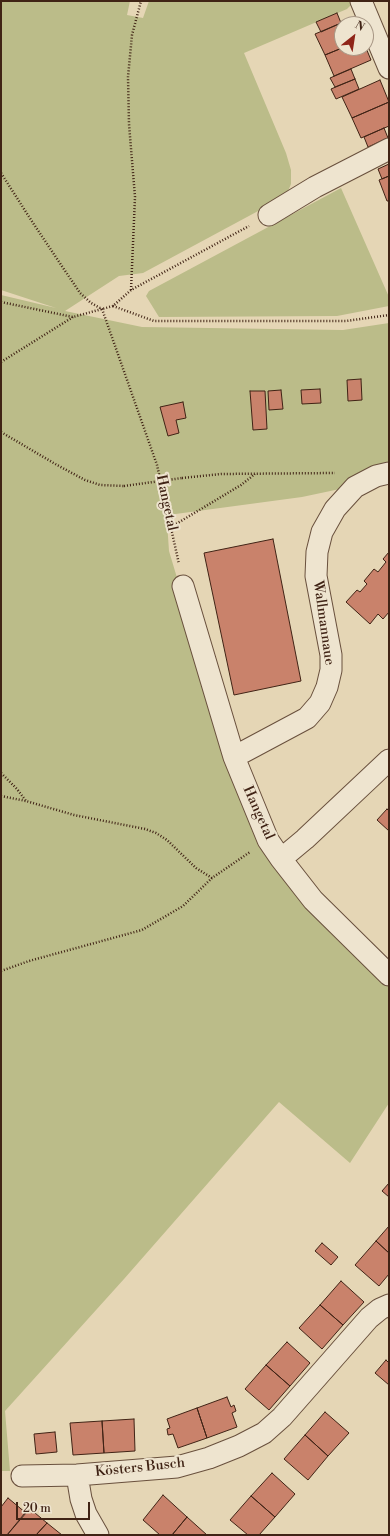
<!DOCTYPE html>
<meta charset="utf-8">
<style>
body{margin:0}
#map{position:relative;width:390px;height:1536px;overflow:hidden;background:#e5d6b5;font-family:"Libre Bodoni",serif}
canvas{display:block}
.frame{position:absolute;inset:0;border:2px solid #402315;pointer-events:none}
.north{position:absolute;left:334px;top:16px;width:40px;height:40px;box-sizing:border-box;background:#eee4cf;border:1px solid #a89785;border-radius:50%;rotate:30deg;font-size:11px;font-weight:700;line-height:16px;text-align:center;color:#402315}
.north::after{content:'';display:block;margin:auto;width:14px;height:18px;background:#8f2418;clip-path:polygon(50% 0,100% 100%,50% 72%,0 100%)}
.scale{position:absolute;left:16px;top:1502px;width:74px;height:18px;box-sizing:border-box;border:2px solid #402315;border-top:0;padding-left:5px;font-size:12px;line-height:14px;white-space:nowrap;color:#402315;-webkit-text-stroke:3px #eee4cf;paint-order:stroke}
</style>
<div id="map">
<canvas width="390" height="1536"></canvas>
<div class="frame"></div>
<div class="north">N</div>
<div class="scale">20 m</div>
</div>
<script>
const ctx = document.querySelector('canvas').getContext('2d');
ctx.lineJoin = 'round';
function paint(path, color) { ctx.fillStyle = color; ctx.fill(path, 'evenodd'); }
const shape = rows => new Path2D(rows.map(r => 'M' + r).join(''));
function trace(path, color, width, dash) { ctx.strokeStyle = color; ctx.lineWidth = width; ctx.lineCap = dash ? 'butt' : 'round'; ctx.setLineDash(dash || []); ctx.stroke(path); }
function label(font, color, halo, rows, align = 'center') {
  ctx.font = font + ' "Libre Bodoni",serif'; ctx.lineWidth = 4; ctx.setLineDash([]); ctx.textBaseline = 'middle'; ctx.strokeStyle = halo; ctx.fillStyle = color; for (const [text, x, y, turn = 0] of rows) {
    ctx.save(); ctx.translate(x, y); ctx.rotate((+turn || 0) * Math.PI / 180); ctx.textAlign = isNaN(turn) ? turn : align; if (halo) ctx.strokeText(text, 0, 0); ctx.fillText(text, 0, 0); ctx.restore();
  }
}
const green = shape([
 [1,1,130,1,127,15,143,18,149,1,353,1,351,5,347,9,244,53,286,153,291,170,291,184,286,196,143,273,119,276,65,311,142,327,343,330,389,323,389,472,354,486,302,497,168,515,164,478,169,551,230,755,262,840,389,982,389,1103,350,1163,279,1102,124,1279,5,1411,10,1471,1,1471,1,295,56,308,1,290],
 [341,188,389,297,389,306,337,316,159,317,146,296,149,291]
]);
const building = shape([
 [337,13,341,23,321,32,316,22,337,13],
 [353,18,355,24,342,24,342,48,325,55,315,34,353,18],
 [342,48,366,48,371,60,334,76,325,55,342,48],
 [351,69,355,79,335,87,330,78,351,69],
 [355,79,359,89,336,99,331,89,355,79],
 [380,80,389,102,352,118,342,97,380,80],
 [389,103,389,126,361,138,352,118,389,102,389,103],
 [384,128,388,138,368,147,364,137,384,128],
 [389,164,389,176,382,179,378,169,389,164],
 [389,176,389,201,387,201,379,180,389,176],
 [361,379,362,400,348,401,347,380,361,379],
 [320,389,321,403,302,404,301,390,320,389],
 [281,390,283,409,269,410,268,391,281,390],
 [250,391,265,391,267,429,253,430,250,391],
 [183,402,186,418,176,420,179,433,168,436,160,407,183,402],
 [273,539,301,681,234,695,204,553,273,539],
 [389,552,389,612,383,619,378,614,370,624,346,602,357,590,360,592,367,584,364,581,374,569,378,572,386,562,383,559,389,552],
 [387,809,389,811,389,831,377,820,387,809],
 [389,1183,389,1197,382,1191,389,1183],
 [389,1226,389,1253,376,1241,389,1226],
 [376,1241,389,1253,389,1274,379,1286,355,1265,376,1241],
 [322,1243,338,1257,331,1265,315,1251,322,1243],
 [341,1281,364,1302,343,1325,320,1305,341,1281],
 [320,1305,343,1325,322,1349,299,1328,320,1305],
 [287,1342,310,1363,290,1386,266,1365,287,1342],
 [386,1360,389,1363,389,1385,375,1373,386,1360],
 [266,1365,290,1386,269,1410,245,1389,266,1365],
 [227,1397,231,1407,234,1405,236,1411,232,1413,237,1427,207,1438,197,1408,227,1397],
 [197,1408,207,1438,178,1448,173,1434,168,1435,167,1429,170,1428,167,1419,197,1408],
 [325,1412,349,1433,328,1456,305,1435,325,1412],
 [134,1419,135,1451,104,1453,102,1421,134,1419],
 [102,1421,104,1453,73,1455,70,1423,102,1421],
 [55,1432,57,1452,36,1454,34,1434,55,1432],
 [305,1435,328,1456,308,1480,284,1459,305,1435],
 [272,1473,295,1494,275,1517,251,1496,272,1473],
 [163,1495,187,1517,172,1535,160,1535,143,1520,163,1495],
 [251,1496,275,1517,259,1535,248,1535,230,1520,251,1496],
 [8,1498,26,1513,7,1535,1,1535,1,1507,8,1498],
 [29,1508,47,1523,36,1535,7,1535,29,1508],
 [187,1517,207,1535,172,1535,187,1517],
 [47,1523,62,1535,36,1535,47,1523]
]);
const path = shape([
 [1,173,33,223,80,293,91,303,102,309,157,465,179,564],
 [131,290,135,197,129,124,128,77,132,35,141,1],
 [1,302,73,317,113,306,131,290,249,226],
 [113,306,154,321,346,321,389,315],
 [1,362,73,317],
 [1,432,57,465,85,480,100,485,124,486],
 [182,478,221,474,335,473],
 [171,527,241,485,255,474],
 [1,773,17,789,26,801,74,815,145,829,156,833,167,840,196,868,212,878,250,852],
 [1,796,26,801],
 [1,971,29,961,142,930,183,906,212,878]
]);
const minor = shape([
 [361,1,389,68],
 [269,215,315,187,389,149],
 [183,586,234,757,268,840,281,859,313,900,389,975],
 [234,757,307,718,320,703,327,687,331,670,331,655,316,576,317,552,322,532,335,509,355,487,376,476,389,473],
 [281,859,305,839,389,760],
 [77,1475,81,1499,86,1514,98,1535],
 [22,1476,77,1475,177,1467,209,1458,239,1446,264,1433,282,1417,369,1318,380,1309,389,1305]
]);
const pathBridge = shape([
 [124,486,182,478]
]);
const streetNames = [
 ["Hangetal",166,503,78],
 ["Wallmannaue",323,623,82],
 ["Hangetal",258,813,66],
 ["Kösters Busch",140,1468,-6]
];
paint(green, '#bbbc89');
paint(building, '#c9826b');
trace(building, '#402315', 1);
trace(minor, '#69503d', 23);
trace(path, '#402315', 2.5, [1, 2]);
trace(minor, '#eee4cf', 21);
trace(pathBridge, '#402315', 2.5, [1, 2]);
label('14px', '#402315', '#eee4cf', streetNames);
</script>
